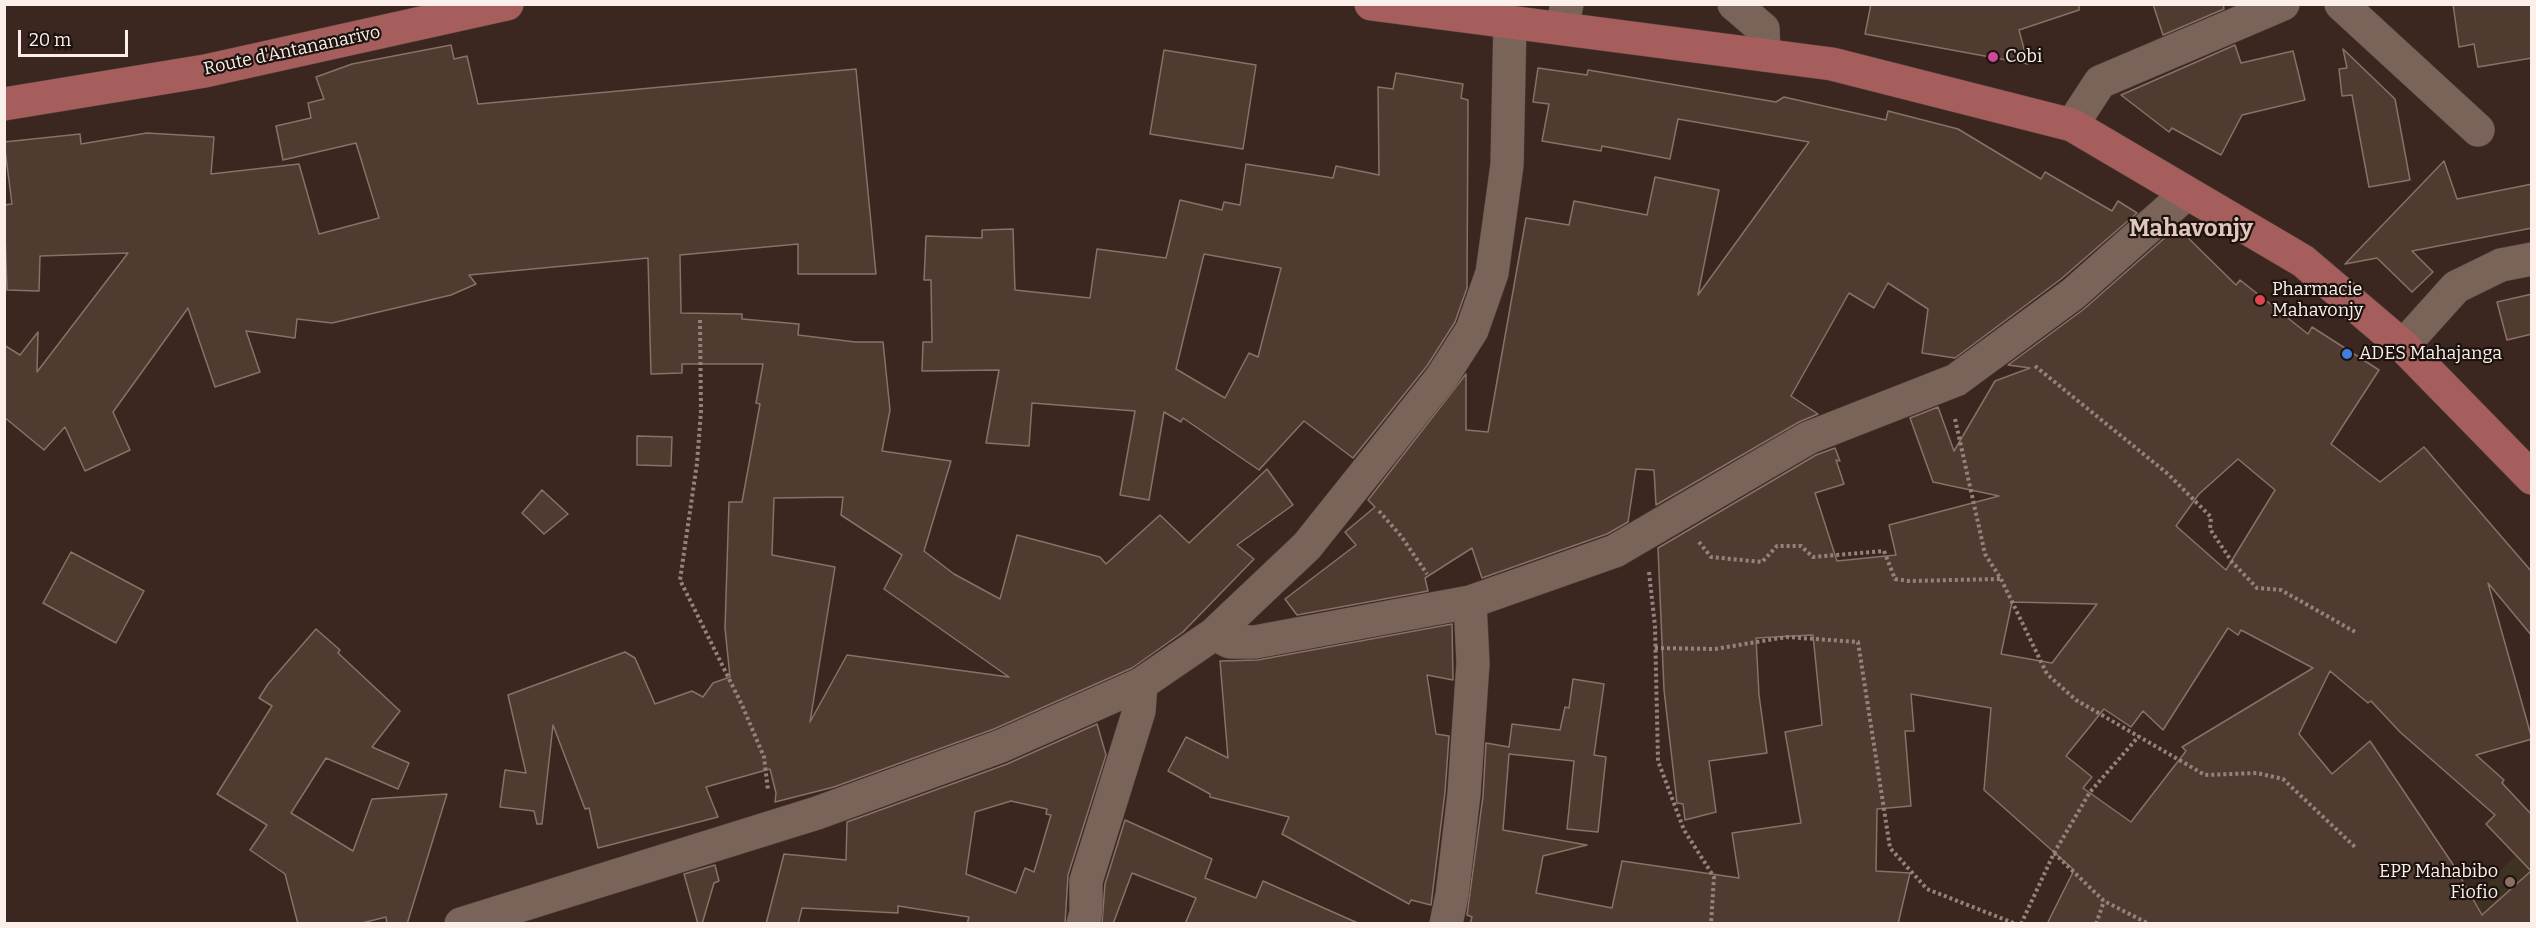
<!DOCTYPE html>
<style>
body{margin:0}
#map{position:relative;width:2536px;height:928px;overflow:hidden;background:#3b271f;font-family:Bitter,serif}
canvas{display:block}
.frame{position:absolute;inset:0;border:6px solid #fceee8;pointer-events:none}
.scale{position:absolute;left:18px;top:30px;width:110px;height:27px;box-sizing:border-box;border:3px solid #fceee8;border-top:0;padding-left:8px;font-size:18px;line-height:21px;white-space:nowrap;color:#fceee8;-webkit-text-stroke:4px #1c130f;paint-order:stroke}
</style>
<div id="map">
<canvas width="2536" height="928"></canvas>
<div class="frame"></div>
<div class="scale">20 m</div>
</div>
<script>
const ctx = document.querySelector('canvas').getContext('2d');
ctx.lineJoin = 'round';
function paint(path, color) { ctx.fillStyle = color; ctx.fill(path, 'evenodd'); }
const shape = rows => new Path2D(rows.map(r => 'M' + r).join(''));
function trace(path, color, width, dash) { ctx.strokeStyle = color; ctx.lineWidth = width; ctx.lineCap = dash ? 'butt' : 'round'; ctx.setLineDash(dash || []); ctx.stroke(path); }
function label(font, color, halo, rows, align = 'center') {
  ctx.font = font + ' Bitter,serif'; ctx.lineWidth = 4.5; ctx.setLineDash([]); ctx.textBaseline = 'middle'; ctx.strokeStyle = halo; ctx.fillStyle = color; for (const [text, x, y, turn = 0] of rows) {
    ctx.save(); ctx.translate(x, y); ctx.rotate((+turn || 0) * Math.PI / 180); ctx.textAlign = isNaN(turn) ? turn : align; if (halo) ctx.strokeText(text, 0, 0); ctx.fillText(text, 0, 0); ctx.restore();
  }
}
const education = shape([
 [2531,841,2531,923,2446,923]
]);
const building = shape([
 [1871,4,2079,4,2079,10,2019,30,2028,64,1865,34,1871,4],
 [2153,4,2223,4,2224,9,2163,35,2153,4],
 [2453,4,2532,4,2532,58,2478,67,2474,44,2459,47,2453,4],
 [451,45,454,59,467,56,478,104,856,69,876,274,798,274,798,244,680,255,681,313,742,314,742,319,799,324,798,335,855,342,883,342,890,410,882,451,951,461,924,551,954,574,1000,599,1017,535,1100,557,1106,564,1160,515,1189,543,1267,469,1293,505,1237,545,1254,559,1183,632,1132,668,994,729,834,787,775,802,776,793,770,769,706,787,718,817,598,848,589,808,585,809,553,725,542,824,537,824,534,811,500,807,505,770,526,773,508,695,625,652,635,658,655,704,692,691,703,697,713,683,730,677,725,628,729,502,742,502,760,404,756,403,763,364,682,364,682,373,651,374,648,258,469,275,476,284,451,295,332,323,297,319,295,338,246,331,260,372,215,387,188,308,113,412,130,450,85,471,65,427,44,450,4,417,4,345,20,355,38,332,37,372,128,253,40,256,39,291,7,290,4,205,12,204,4,142,80,134,81,144,147,133,214,137,211,174,299,164,319,234,379,218,356,143,283,160,276,126,311,118,308,103,324,99,316,77,352,64,451,45],
 [843,497,841,515,902,555,884,589,1009,677,847,655,810,722,835,567,772,555,774,498,843,497],
 [2235,45,2241,63,2293,51,2305,100,2242,115,2221,155,2172,128,2169,132,2121,95,2235,45],
 [2343,49,2395,99,2410,180,2369,187,2352,95,2342,96,2339,69,2347,68,2343,49],
 [1164,50,1256,65,1243,149,1150,134,1164,50],
 [1538,68,1587,75,1588,70,1776,102,1784,97,1886,120,1888,111,1958,129,2041,179,2045,172,2112,211,2118,201,2137,213,2061,279,1955,358,1922,353,1928,309,1888,283,1874,308,1849,293,1791,396,1818,414,1799,422,1656,505,1654,470,1636,469,1628,522,1607,534,1482,578,1472,548,1425,578,1428,591,1297,615,1285,599,1356,545,1345,532,1375,507,1368,500,1466,374,1466,430,1488,432,1526,218,1569,225,1574,201,1647,215,1655,177,1719,190,1698,295,1809,142,1678,119,1670,159,1602,146,1601,151,1542,141,1549,104,1533,102,1538,68],
 [1396,73,1463,84,1461,98,1468,100,1467,288,1455,322,1427,366,1353,458,1304,421,1259,470,1183,418,1181,422,1164,412,1149,500,1120,495,1135,411,1032,403,1029,446,986,443,999,370,922,371,923,342,932,342,931,280,924,280,926,236,982,238,982,230,1013,229,1015,290,1090,298,1097,249,1166,258,1180,200,1222,210,1224,202,1240,205,1246,164,1333,178,1336,166,1379,175,1378,87,1393,89,1396,73],
 [1204,254,1281,268,1258,357,1249,353,1225,398,1176,369,1204,254],
 [2444,161,2457,199,2532,184,2532,228,2412,251,2433,272,2412,292,2377,258,2345,264,2444,161],
 [2177,227,2236,285,2240,280,2308,334,2312,327,2379,370,2331,444,2380,482,2424,447,2532,572,2532,636,2488,583,2532,739,2476,755,2504,780,2502,783,2532,815,2532,924,2047,924,2074,870,1984,790,1991,708,1911,694,1914,731,1905,731,1911,806,1877,809,1876,871,1910,873,1898,924,1470,924,1472,917,1467,915,1483,796,1486,743,1509,747,1512,724,1560,730,1565,707,1569,708,1573,679,1604,684,1594,755,1606,757,1598,832,1567,829,1574,761,1509,754,1503,830,1587,845,1543,856,1536,893,1612,908,1622,861,1739,878,1732,833,1801,823,1785,732,1822,725,1813,635,1756,638,1759,695,1767,753,1709,761,1716,812,1685,820,1683,804,1677,803,1664,690,1658,548,1816,455,1835,448,1840,461,1836,460,1844,484,1815,493,1837,561,1896,555,1889,525,1999,496,1933,482,1910,418,1938,407,1954,451,1995,381,2030,368,2008,365,2084,309,2177,227],
 [2238,459,2275,490,2226,570,2176,526,2199,494,2238,459],
 [2012,602,2097,604,2052,663,2001,654,2012,602],
 [2228,628,2238,635,2241,630,2313,668,2182,747,2186,751,2131,822,2083,788,2092,777,2066,756,2104,709,2131,727,2143,711,2163,730,2228,628],
 [2330,671,2368,703,2371,701,2400,732,2495,815,2486,824,2531,871,2482,915,2454,866,2370,741,2332,774,2299,734,2330,671],
 [2532,294,2532,334,2507,340,2497,302,2532,294],
 [637,436,672,437,671,466,637,465,637,436],
 [542,490,568,514,544,534,522,513,542,490],
 [71,552,144,591,116,643,43,603,71,552],
 [1452,624,1453,680,1427,675,1436,734,1449,736,1445,792,1431,905,1411,900,1409,904,1282,834,1289,817,1210,797,1210,794,1168,771,1186,737,1228,758,1220,661,1258,660,1452,624],
 [316,629,340,650,338,653,400,711,372,747,409,763,398,789,326,758,291,813,353,851,372,799,447,794,407,924,387,924,386,917,358,924,298,924,285,874,250,850,267,825,217,794,272,706,259,698,268,684,316,629],
 [1097,724,1106,755,1068,875,1065,924,967,924,969,917,898,906,898,913,802,908,798,924,766,924,784,854,846,860,847,822,1007,764,1097,724],
 [1011,801,1047,809,1046,814,1051,815,1034,872,1025,868,1016,893,966,874,975,812,1011,801],
 [1125,820,1212,859,1205,878,1256,898,1263,881,1360,924,1185,924,1196,898,1132,873,1113,924,1102,924,1105,884,1125,820],
 [715,865,719,881,714,883,702,924,698,924,684,874,715,865]
]);
const path = shape([
 [700,320,701,411,697,463,680,580,742,705,764,757,768,790],
 [2035,366,2168,474,2211,517,2210,529,2232,562,2257,588,2281,590,2357,633],
 [1955,419,1985,554,2001,579,2047,674,2076,700,2205,775,2257,773,2283,779,2355,847],
 [1379,511,1401,536,1427,574],
 [1699,542,1711,557,1762,562,1777,546,1801,546,1813,557,1884,551,1895,579,1909,581,2000,579],
 [1649,572,1655,626,1658,761,1684,830,1714,877,1711,924],
 [1655,648,1715,649,1787,637,1858,642,1890,848,1927,889,2016,924],
 [2054,853,2104,901,2149,924],
 [2021,924,2054,853,2090,792,2139,736],
 [2096,924,2104,901]
]);
const minor = shape([
 [1734,4,1763,29,1764,55],
 [2341,4,2478,130],
 [1562,28,1567,4],
 [2072,125,2100,82,2283,4],
 [2403,346,2456,287,2501,265,2532,259],
 [1214,634,1230,642,1255,642,1470,602,1615,551,1808,438,1956,380,2073,294,2186,194],
 [461,924,817,813,1001,746,1141,684,1214,634,1307,546,1442,377,1472,330,1492,273,1507,165,1510,22],
 [1083,924,1086,912,1086,881,1139,711,1141,684],
 [1446,924,1452,895,1464,794,1473,663,1470,602]
]);
const major = shape([
 [1371,4,1832,64,2072,125,2303,261,2403,346,2532,478],
 [4,104,205,71,507,4]
]);
const markers = [
 [1993,57,6,"#d1479c"],
 [2260,300,6,"#e0444e"],
 [2347,354,6,"#3f7fe0"],
 [2510,882,6,"#8d6e63"]
];
const streetNames = [
 ["Route d'Antananarivo",292,51,-12]
];
const poiNames = [
 ["Cobi",2005,57],
 ["Pharmacie",2272,290],
 ["Mahavonjy",2272,311],
 ["ADES Mahajanga",2359,354],
 ["EPP Mahabibo",2498,872,"right"],
 ["Fiofio",2498,893,"right"]
];
const districtNames = [
 ["Mahavonjy",2191,229]
];
paint(education, '#3e3223');
paint(building, '#503b31');
trace(building, '#897167', 1.5);
trace(minor, '#56453e', 34);
trace(major, '#56453e', 34);
trace(path, '#94837c', 4, [3, 3]);
trace(minor, '#7a6359', 33);
trace(major, '#a65e5d', 33);
for (const [x, y, r, color] of markers) { const dot = new Path2D(); dot.arc(x, y, r, 0, 2 * Math.PI); ctx.fillStyle = color; ctx.fill(dot); trace(dot, '#1c130f', 2); }
label('18px', '#fceee8', '#1c130f', streetNames);
label('18px', '#fceee8', '#1c130f', poiNames, 'left');
label('bold 24px', '#e1c7bc', '#1c130f', districtNames);
</script>
